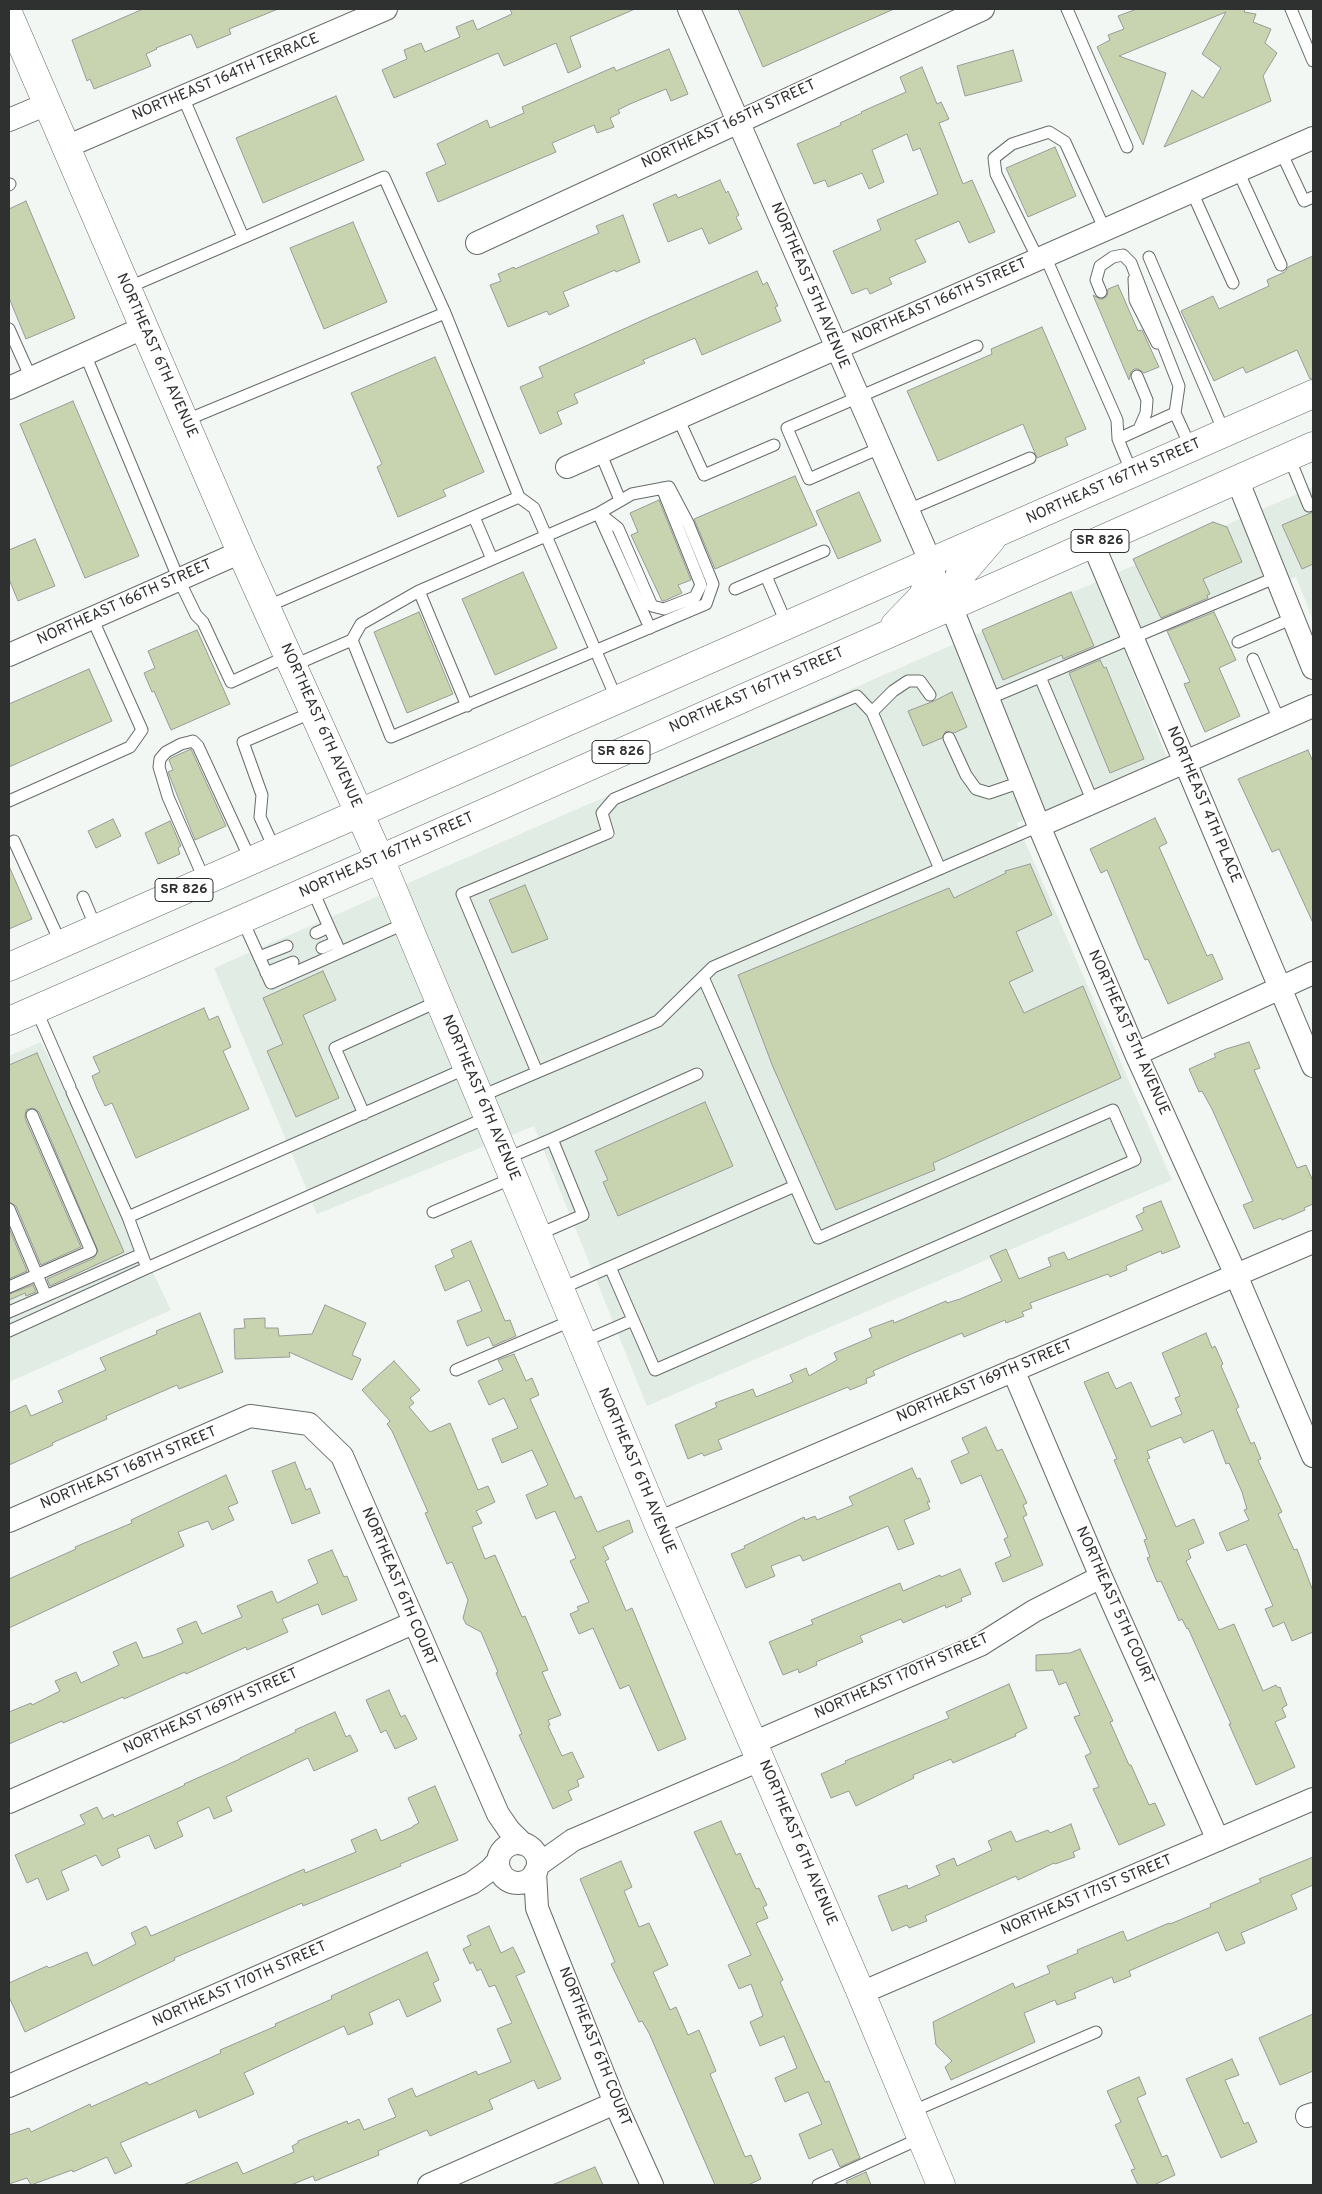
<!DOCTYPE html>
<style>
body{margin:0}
#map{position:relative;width:1322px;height:2194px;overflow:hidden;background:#f3f7f4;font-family:Overpass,sans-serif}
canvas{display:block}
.frame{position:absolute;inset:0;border:10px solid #2f3130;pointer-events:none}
</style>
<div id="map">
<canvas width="1322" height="2194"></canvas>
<div class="frame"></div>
</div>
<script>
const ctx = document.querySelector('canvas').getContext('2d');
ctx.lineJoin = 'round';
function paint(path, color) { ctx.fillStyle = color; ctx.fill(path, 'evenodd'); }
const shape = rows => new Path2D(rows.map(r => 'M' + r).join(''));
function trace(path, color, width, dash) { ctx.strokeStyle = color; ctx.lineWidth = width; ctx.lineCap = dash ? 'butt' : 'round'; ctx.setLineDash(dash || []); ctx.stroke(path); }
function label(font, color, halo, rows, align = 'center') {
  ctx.font = font + ' Overpass,sans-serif'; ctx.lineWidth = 4; ctx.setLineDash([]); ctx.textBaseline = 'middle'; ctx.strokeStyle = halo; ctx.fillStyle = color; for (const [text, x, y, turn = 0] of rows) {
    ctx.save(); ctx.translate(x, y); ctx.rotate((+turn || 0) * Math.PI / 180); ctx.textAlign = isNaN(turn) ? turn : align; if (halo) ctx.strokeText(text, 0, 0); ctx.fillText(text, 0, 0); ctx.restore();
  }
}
const built = shape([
 [1313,487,1313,620,1296,577,1124,649,1167,758,1017,823,1172,1180,647,1406,534,1126,317,1214,214,968],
 [41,1042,171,1310,9,1382,9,1056]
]);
const building = shape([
 [143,9,278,9,229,29,231,34,197,48,191,34,156,48,157,49,146,54,151,66,94,89,90,79,87,81,72,40,143,9],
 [510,9,635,9,570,37,581,67,568,73,556,43,504,66,498,53,394,98,382,70,407,59,404,50,421,43,425,52,460,37,456,27,473,20,477,30,512,14,510,9],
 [738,9,894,9,763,67,738,9],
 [1137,9,1245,9,1244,12,1256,14,1253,22,1271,29,1265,43,1277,53,1263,76,1271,101,1164,147,1192,90,1203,98,1221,68,1202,54,1226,12,1119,56,1166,73,1143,145,1097,47,1110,40,1108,35,1124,29,1118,16,1137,9],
 [669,49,688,94,671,101,666,89,630,104,618,110,620,113,610,118,614,127,597,133,594,125,552,143,556,152,438,202,426,173,446,164,437,144,487,120,490,128,524,113,522,107,589,78,614,67,616,71,669,49],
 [1013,50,1022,81,965,96,957,66,1013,50],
 [922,67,937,104,941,102,949,119,939,123,963,184,972,180,995,232,969,243,959,221,915,240,926,262,889,278,892,284,870,294,867,288,852,294,833,251,881,230,877,220,938,194,920,148,913,151,907,134,872,150,884,182,869,189,862,173,828,187,825,180,814,184,797,144,841,125,840,123,862,113,861,112,906,92,900,77,922,67],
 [336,96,364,160,263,203,236,138,336,96],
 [1055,147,1076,196,1028,217,1006,168,1055,147],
 [720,180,726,193,728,191,739,215,736,217,742,229,709,244,702,228,668,242,653,204,676,194,678,198,720,180],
 [26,201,75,318,26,339,9,298,9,209,26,201],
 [623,215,640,262,616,272,615,270,563,292,569,306,549,315,547,311,508,327,490,285,501,281,498,274,514,267,515,269,599,233,596,226,623,215],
 [353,222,387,302,324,329,290,248,353,222],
 [1313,256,1313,379,1310,379,1297,350,1246,373,1243,367,1214,381,1181,311,1213,296,1219,309,1269,286,1267,280,1285,272,1288,267,1313,256],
 [757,271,763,285,767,282,778,306,775,307,781,321,702,355,695,338,643,360,645,363,574,394,578,403,557,412,562,424,540,434,520,387,543,377,539,367,650,317,757,271],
 [1118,285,1138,331,1142,330,1159,367,1144,373,1138,369,1134,369,1131,372,1129,380,1093,295,1100,299,1103,299,1107,296,1108,289,1118,285],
 [1042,327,1086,429,1065,438,1068,445,1037,458,1023,424,938,461,907,391,992,354,991,349,1042,327],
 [435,357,484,472,443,490,446,496,398,517,377,467,382,464,351,393,435,357],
 [73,401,139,556,85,578,20,424,73,401],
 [795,476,817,525,715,569,694,519,795,476],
 [859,492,881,541,838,559,816,511,859,492],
 [659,500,691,580,678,585,682,593,664,601,662,601,631,535,638,532,630,513,659,500],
 [1313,512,1313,564,1302,569,1282,525,1313,512],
 [1213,522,1227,527,1242,562,1203,579,1210,594,1207,595,1208,598,1161,618,1133,559,1213,522],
 [35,539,55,586,18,601,9,579,9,550,35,539],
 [523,572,557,648,495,675,462,599,523,572],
 [1071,592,1094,646,1063,659,1062,655,1003,680,982,630,1071,592],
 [419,612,453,694,407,713,374,632,419,612],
 [1214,612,1236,660,1219,668,1240,716,1205,732,1184,684,1190,682,1167,631,1214,612],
 [197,630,230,704,171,730,154,691,152,692,144,673,155,668,148,651,197,630],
 [1100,660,1104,668,1106,667,1144,759,1110,773,1069,673,1100,660],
 [89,669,112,721,9,767,9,704,89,669],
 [952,692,967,727,954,733,946,731,942,738,923,746,908,711,934,701,952,692],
 [191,749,226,826,195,840,168,772,173,770,169,760,171,758,191,749],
 [1308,750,1313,762,1313,923,1279,849,1272,852,1238,779,1308,750],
 [1155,818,1167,843,1159,847,1207,956,1212,954,1223,979,1168,1004,1148,959,1145,960,1107,870,1101,873,1090,849,1155,818],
 [113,819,121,836,96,848,88,831,113,819],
 [170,821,181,846,178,848,180,854,158,864,145,833,170,821],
 [1030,864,1052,915,1016,932,1033,971,1009,982,1024,1013,1083,986,1121,1078,933,1163,935,1170,836,1210,773,1067,738,975,949,888,954,898,1006,873,1005,871,1030,864],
 [9,866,32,919,9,929,9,866],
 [525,885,548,939,512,953,489,900,525,885],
 [323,971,336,1000,303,1015,339,1098,296,1117,267,1051,283,1044,263,998,323,971],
 [204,1008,209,1020,218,1016,231,1047,223,1051,249,1109,136,1158,112,1103,105,1106,97,1089,92,1076,100,1072,93,1057,204,1008],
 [1249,1042,1260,1068,1254,1070,1297,1168,1306,1165,1313,1181,1313,1204,1304,1208,1305,1210,1282,1220,1281,1218,1254,1229,1243,1205,1253,1201,1212,1109,1202,1091,1199,1092,1189,1069,1216,1057,1214,1054,1226,1049,1249,1042],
 [37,1053,124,1252,50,1286,47,1279,94,1258,98,1251,39,1112,33,1108,26,1110,25,1118,81,1247,41,1265,16,1206,9,1202,9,1065,37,1053],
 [705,1102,733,1166,618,1216,603,1182,608,1180,595,1151,705,1102],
 [1161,1201,1180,1247,1162,1254,1161,1251,1126,1266,1127,1270,1110,1277,1108,1274,1030,1303,1032,1308,1022,1312,1024,1316,1006,1323,1005,1320,964,1337,962,1333,909,1355,873,1371,875,1375,866,1379,867,1383,850,1390,848,1387,718,1440,722,1449,704,1456,702,1453,688,1459,675,1425,717,1407,715,1403,753,1389,756,1397,793,1382,790,1375,806,1368,809,1376,837,1360,834,1353,872,1337,869,1329,893,1320,894,1323,946,1301,947,1303,960,1299,1002,1281,990,1256,1006,1249,1019,1279,1051,1266,1048,1258,1064,1252,1068,1260,1143,1230,1136,1216,1144,1212,1143,1208,1161,1201],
 [9,1228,27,1271,9,1279,9,1228],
 [471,1241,505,1321,510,1320,516,1336,493,1346,489,1337,467,1346,457,1321,482,1311,469,1280,445,1291,435,1266,454,1257,451,1250,471,1241],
 [33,1285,36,1292,26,1296,25,1293,9,1300,9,1294,33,1285],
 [325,1305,366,1323,352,1355,361,1359,352,1380,289,1352,290,1357,235,1359,234,1329,245,1328,244,1319,265,1318,265,1328,278,1328,279,1336,312,1334,325,1305],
 [200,1313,223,1372,179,1389,177,1385,106,1416,107,1419,52,1443,53,1445,9,1465,9,1413,26,1405,31,1416,63,1402,58,1391,106,1370,100,1358,157,1334,156,1331,200,1313],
 [1206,1333,1212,1348,1215,1346,1223,1364,1221,1366,1239,1407,1236,1409,1251,1444,1254,1442,1261,1459,1258,1460,1282,1512,1278,1514,1294,1550,1297,1549,1313,1591,1313,1632,1292,1641,1284,1622,1273,1627,1265,1609,1273,1606,1246,1544,1227,1551,1219,1533,1249,1520,1244,1510,1247,1509,1242,1492,1229,1463,1226,1464,1213,1430,1184,1443,1181,1437,1147,1451,1150,1458,1147,1459,1176,1527,1194,1519,1204,1543,1188,1550,1191,1558,1186,1561,1219,1630,1234,1624,1263,1691,1276,1685,1278,1688,1280,1687,1287,1705,1282,1708,1286,1717,1275,1722,1295,1767,1256,1785,1229,1724,1231,1724,1188,1628,1187,1629,1182,1619,1179,1621,1161,1581,1157,1582,1147,1558,1150,1557,1144,1540,1147,1539,1114,1460,1117,1459,1084,1382,1108,1372,1116,1389,1131,1382,1151,1427,1182,1414,1175,1398,1180,1396,1162,1353,1206,1333],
 [514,1354,526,1381,532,1378,539,1395,530,1399,575,1499,581,1496,597,1532,629,1520,633,1532,603,1547,609,1559,605,1561,626,1611,632,1608,686,1739,658,1751,629,1685,620,1689,593,1628,579,1634,570,1614,579,1610,577,1607,589,1602,570,1561,576,1558,555,1511,536,1519,526,1495,548,1485,532,1450,502,1463,492,1439,518,1428,504,1398,489,1405,478,1381,503,1370,498,1360,514,1354],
 [394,1361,420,1390,410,1398,414,1403,409,1407,430,1432,450,1423,478,1490,488,1486,495,1502,476,1511,482,1523,472,1527,485,1559,495,1555,522,1617,525,1616,548,1670,542,1672,561,1715,548,1720,550,1725,548,1726,562,1756,572,1752,584,1777,577,1780,579,1786,568,1791,572,1800,553,1809,519,1735,522,1734,496,1673,498,1672,481,1632,466,1624,463,1618,468,1600,452,1562,447,1564,425,1513,428,1512,392,1431,387,1424,390,1421,362,1390,394,1361],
 [986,1427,997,1451,1002,1449,1027,1503,1023,1505,1027,1515,1023,1517,1043,1565,1003,1582,995,1563,1011,1556,1004,1539,1008,1537,981,1475,961,1484,951,1461,969,1453,962,1438,986,1427],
 [295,1462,306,1490,310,1488,320,1513,292,1524,272,1471,295,1462],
 [912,1468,917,1479,920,1478,930,1502,927,1502,930,1509,904,1520,914,1544,898,1550,888,1526,803,1561,800,1555,771,1566,775,1576,746,1588,731,1554,745,1548,744,1546,804,1517,805,1520,815,1516,817,1520,853,1505,849,1497,912,1468],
 [226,1475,238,1503,228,1507,234,1520,212,1530,208,1521,178,1532,184,1546,9,1628,9,1579,76,1549,75,1547,132,1523,131,1520,226,1475],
 [332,1550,344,1577,347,1576,357,1600,322,1615,318,1604,282,1619,288,1632,247,1650,246,1647,186,1674,185,1672,124,1699,123,1697,63,1723,62,1721,9,1744,9,1712,31,1703,32,1705,60,1691,55,1681,76,1672,81,1683,119,1665,113,1652,136,1642,143,1658,154,1655,183,1643,177,1629,196,1621,202,1634,242,1617,237,1606,272,1591,277,1603,318,1583,308,1560,332,1550],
 [960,1569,971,1594,961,1598,962,1601,946,1608,945,1605,903,1623,901,1619,860,1636,863,1642,816,1662,817,1665,799,1673,798,1669,783,1675,769,1642,813,1624,811,1620,900,1583,903,1591,940,1575,941,1577,960,1569],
 [1080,1649,1113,1721,1110,1722,1129,1765,1131,1765,1149,1805,1155,1803,1165,1825,1119,1845,1093,1789,1099,1787,1085,1756,1091,1753,1074,1717,1080,1715,1066,1682,1059,1685,1053,1670,1036,1671,1036,1655,1070,1653,1080,1649],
 [1009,1684,1027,1728,1015,1734,1016,1736,953,1763,951,1759,913,1775,914,1778,856,1806,849,1791,831,1798,821,1774,846,1763,845,1761,949,1718,946,1712,1009,1684],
 [389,1690,401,1717,405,1715,417,1739,395,1749,386,1730,381,1733,366,1700,389,1690],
 [335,1712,346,1737,350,1735,358,1751,314,1771,308,1758,226,1797,232,1811,214,1819,209,1807,177,1822,183,1836,155,1849,149,1835,117,1849,120,1857,102,1866,96,1855,61,1871,69,1890,47,1900,38,1878,27,1883,15,1855,85,1824,80,1815,97,1807,103,1819,113,1814,114,1817,185,1785,184,1784,240,1759,240,1758,296,1732,295,1730,335,1712],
 [435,1786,458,1840,400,1864,401,1866,303,1906,302,1903,174,1958,175,1960,25,2032,9,1997,9,1983,47,1966,49,1968,87,1952,93,1966,136,1944,131,1933,146,1926,151,1936,304,1869,305,1873,356,1852,351,1840,376,1829,381,1841,413,1827,413,1826,419,1823,408,1798,435,1786],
 [721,1821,736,1855,740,1853,756,1889,759,1888,767,1905,763,1907,768,1918,756,1923,783,1980,780,1982,825,2082,829,2081,860,2158,840,2167,832,2149,809,2159,799,2134,822,2124,808,2092,785,2102,775,2078,797,2068,784,2036,760,2046,750,2022,763,2016,751,1984,739,1989,728,1965,751,1955,694,1832,721,1821],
 [1071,1824,1080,1849,1073,1852,1075,1857,1055,1864,1054,1863,1018,1880,1016,1876,925,1916,927,1921,909,1928,907,1925,892,1931,878,1896,907,1885,908,1889,940,1875,936,1866,954,1858,957,1866,992,1850,988,1841,1011,1831,1016,1842,1048,1830,1050,1833,1071,1824],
 [1313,1857,1313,1885,1291,1895,1297,1909,1241,1933,1245,1943,1226,1951,1218,1932,1129,1971,1131,1976,1114,1983,1112,1977,1074,1993,1076,1998,1057,2005,1055,2000,1024,2013,1035,2042,951,2080,945,2067,952,2061,936,2045,933,2022,1013,1983,1015,1988,1050,1973,1047,1966,1078,1953,1077,1950,1123,1931,1127,1941,1169,1923,1170,1924,1211,1907,1210,1904,1261,1882,1259,1879,1313,1857],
 [621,1861,632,1887,624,1891,639,1927,649,1923,668,1965,653,1972,670,2010,676,2007,688,2035,699,2030,716,2071,710,2074,745,2157,751,2155,761,2179,748,2185,715,2185,649,2033,642,2021,639,2022,611,1964,615,1962,580,1879,621,1861],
 [489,1926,501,1953,513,1947,525,1972,516,1976,561,2079,538,2089,534,2080,489,2100,493,2109,430,2136,427,2130,378,2151,379,2155,315,2181,313,2176,291,2185,183,2185,237,2162,243,2174,294,2152,292,2146,298,2143,298,2141,347,2121,348,2124,359,2119,364,2130,396,2117,388,2099,412,2088,416,2097,476,2071,478,2075,511,2062,497,2029,512,2023,495,1985,489,1987,481,1969,477,1971,473,1962,470,1964,463,1949,471,1945,467,1936,489,1926],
 [427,1952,439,1980,433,1983,441,2001,407,2017,399,1999,369,2013,373,2024,348,2035,344,2026,244,2073,254,2094,199,2118,196,2110,120,2143,132,2166,115,2174,107,2157,73,2172,72,2170,31,2185,27,2178,9,2184,9,2135,29,2128,31,2132,90,2104,91,2107,147,2082,149,2085,221,2053,220,2050,276,2026,275,2024,332,1999,331,1996,427,1952],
 [1313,2014,1313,2071,1280,2085,1259,2038,1313,2014],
 [1232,2059,1239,2075,1225,2080,1244,2124,1248,2122,1257,2142,1221,2158,1186,2079,1232,2059],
 [1139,2077,1146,2094,1137,2098,1162,2157,1167,2155,1175,2175,1154,2185,1138,2185,1131,2170,1135,2169,1115,2125,1121,2122,1107,2091,1139,2077],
 [595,2167,603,2185,552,2185,595,2167],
 [866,2172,871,2185,848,2185,846,2181,866,2172]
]);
const lane = shape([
 [1067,9,1127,147],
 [1291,9,1313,61],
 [183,97,243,237],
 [1281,152,1304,201,1313,197],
 [1238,171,1281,265],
 [9,185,10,184],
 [1192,192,1233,283],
 [1045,256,1117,420,1118,439],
 [1149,257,1225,434],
 [1038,259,996,174,994,158,1012,144,1049,132,1065,142,1105,230],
 [1134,279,1135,300,1157,343],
 [127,288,384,177,445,313,519,497,534,508,617,700],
 [1101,292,1096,280,1100,266,1113,257,1123,255,1131,263,1179,386,1175,413],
 [9,329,31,378],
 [85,354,179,580,196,615,203,622,231,682,288,656],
 [1137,376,1147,400,1146,413,1139,429],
 [678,418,704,475,774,445],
 [184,421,445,313],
 [880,448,809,479,787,428,977,346],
 [600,452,620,500],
 [1289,457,1309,506],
 [1132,473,1118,439,1175,413,1191,448],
 [908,510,1030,458],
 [599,513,618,528,652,606,664,609,695,597,701,585,662,488],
 [599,515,650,628],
 [474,517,492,559],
 [766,576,787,625],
 [735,589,824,551],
 [419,591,467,706],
 [266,607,519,497],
 [1238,642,1293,618],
 [1253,659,1279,720],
 [292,666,352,640,361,624,419,591,599,513,632,494,669,487,688,523,713,584,706,604,391,737,352,640],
 [1040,677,1093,802],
 [988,699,1277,577],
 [872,712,893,691,908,681,920,681,930,695],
 [949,738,966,775,976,789,989,793,1021,782],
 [9,801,130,747,142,730,92,618],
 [14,841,61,944],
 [275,850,260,817,262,795,243,742,313,712],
 [205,881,168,797,159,767,160,759,166,752,181,744,193,741,198,746,251,861],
 [312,889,340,952],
 [83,897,96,928],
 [242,919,271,983,406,923],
 [316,933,329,927],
 [322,948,336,942],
 [259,957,287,946],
 [266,973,293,962],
 [703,977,818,1238,1113,1110,1135,1160,655,1370,610,1267,795,1186],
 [36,1009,70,1087],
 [537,1072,462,894,608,833,602,813,614,799,857,696,872,712,940,869],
 [72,1092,128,1217],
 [479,1097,658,1021,713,967,1039,826],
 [364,1114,335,1048,439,1001],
 [552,1139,697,1074],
 [505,1159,552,1139,583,1215,537,1235],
 [9,1209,46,1296],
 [433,1212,513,1178],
 [147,1268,128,1217,467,1068],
 [9,1287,91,1251,32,1115],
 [560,1289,610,1267],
 [9,1312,142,1254],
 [9,1331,147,1268,488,1117],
 [582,1342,633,1320],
 [456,1370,573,1320],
 [911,2112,1096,2032],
 [818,2185,921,2138]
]);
const street = shape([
 [689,9,931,563],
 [9,120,47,104],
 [66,147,386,9],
 [477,243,983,9],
 [9,388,143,328],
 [567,467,1313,138],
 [1237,479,1313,668],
 [1093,544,1313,1066],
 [951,606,1039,826,1136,1054,1236,1275,1313,1456],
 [9,655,241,552],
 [1039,826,1313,706],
 [1136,1054,1313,973],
 [1013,1370,1101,1577,1218,1840],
 [9,1521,250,1416,309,1424,342,1456,498,1814,509,1830,523,1844],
 [658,1523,1313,1242],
 [753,1743,980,1645,1034,1611,1101,1577],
 [9,1802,413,1623],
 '498 1863a20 20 0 1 1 40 0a20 20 0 1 1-40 0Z',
 [538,1865,573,1840,760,1760],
 [535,1872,537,1908,615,2103,652,2185],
 [861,1993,1313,1799],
 [9,2086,472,1883,490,1870,498,1861],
 [1307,2116,1313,2114],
 [429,2185,615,2103]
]);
const secondary = shape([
 [9,15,241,552,380,859,658,1523,861,1993,941,2185]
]);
const primary = shape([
 [951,606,952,593,959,577,991,540],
 [895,625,922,597,931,578,931,563],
 [9,967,1313,394],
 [9,1021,380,859,1313,446]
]);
const shields = [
 [1100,541,58],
 [621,752,58],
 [184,890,58]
];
const shieldNames = [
 ["SR 826",1100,541],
 ["SR 826",621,752],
 ["SR 826",184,890]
];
const streetNames = [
 ["NORTHEAST 164TH TERRACE",226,78,-23],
 ["NORTHEAST 165TH STREET",729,125,-25],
 ["NORTHEAST 5TH AVENUE",809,286,67],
 ["NORTHEAST 166TH STREET",940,302,-24],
 ["NORTHEAST 6TH AVENUE",156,356,66],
 ["NORTHEAST 167TH STREET",1114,482,-24],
 ["NORTHEAST 166TH STREET",125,603,-24],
 ["NORTHEAST 167TH STREET",757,691,-24],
 ["NORTHEAST 6TH AVENUE",320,726,66],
 ["NORTHEAST 4TH PLACE",1203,805,67],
 ["NORTHEAST 167TH STREET",387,856,-24],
 ["NORTHEAST 5TH AVENUE",1128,1033,66],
 ["NORTHEAST 6TH AVENUE",480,1098,67],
 ["NORTHEAST 169TH STREET",985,1382,-23],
 ["NORTHEAST 168TH STREET",129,1469,-23],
 ["NORTHEAST 6TH AVENUE",636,1471,67],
 ["NORTHEAST 6TH COURT",398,1587,67],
 ["NORTHEAST 5TH COURT",1114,1606,66],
 ["NORTHEAST 170TH STREET",902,1677,-24],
 ["NORTHEAST 169TH STREET",211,1712,-24],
 ["NORTHEAST 6TH AVENUE",797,1843,67],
 ["NORTHEAST 171ST STREET",1087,1896,-23],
 ["NORTHEAST 170TH STREET",240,1985,-24],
 ["NORTHEAST 6TH COURT",594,2047,68]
];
paint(built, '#e1ece5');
paint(building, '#c8d4b0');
trace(building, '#999b97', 1);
trace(lane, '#686c69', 13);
trace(street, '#686c69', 24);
trace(secondary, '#686c69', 29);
trace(primary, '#686c69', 29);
trace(lane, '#fff', 11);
trace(street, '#fff', 22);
trace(secondary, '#fff', 28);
trace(primary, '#fff', 28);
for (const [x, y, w] of shields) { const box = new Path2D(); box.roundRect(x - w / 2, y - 11.5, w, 23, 4); ctx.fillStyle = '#fff'; ctx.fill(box); trace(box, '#2f3130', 1); }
label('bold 14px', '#2f3130', null, shieldNames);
label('15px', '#2f3130', '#fff', streetNames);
</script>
